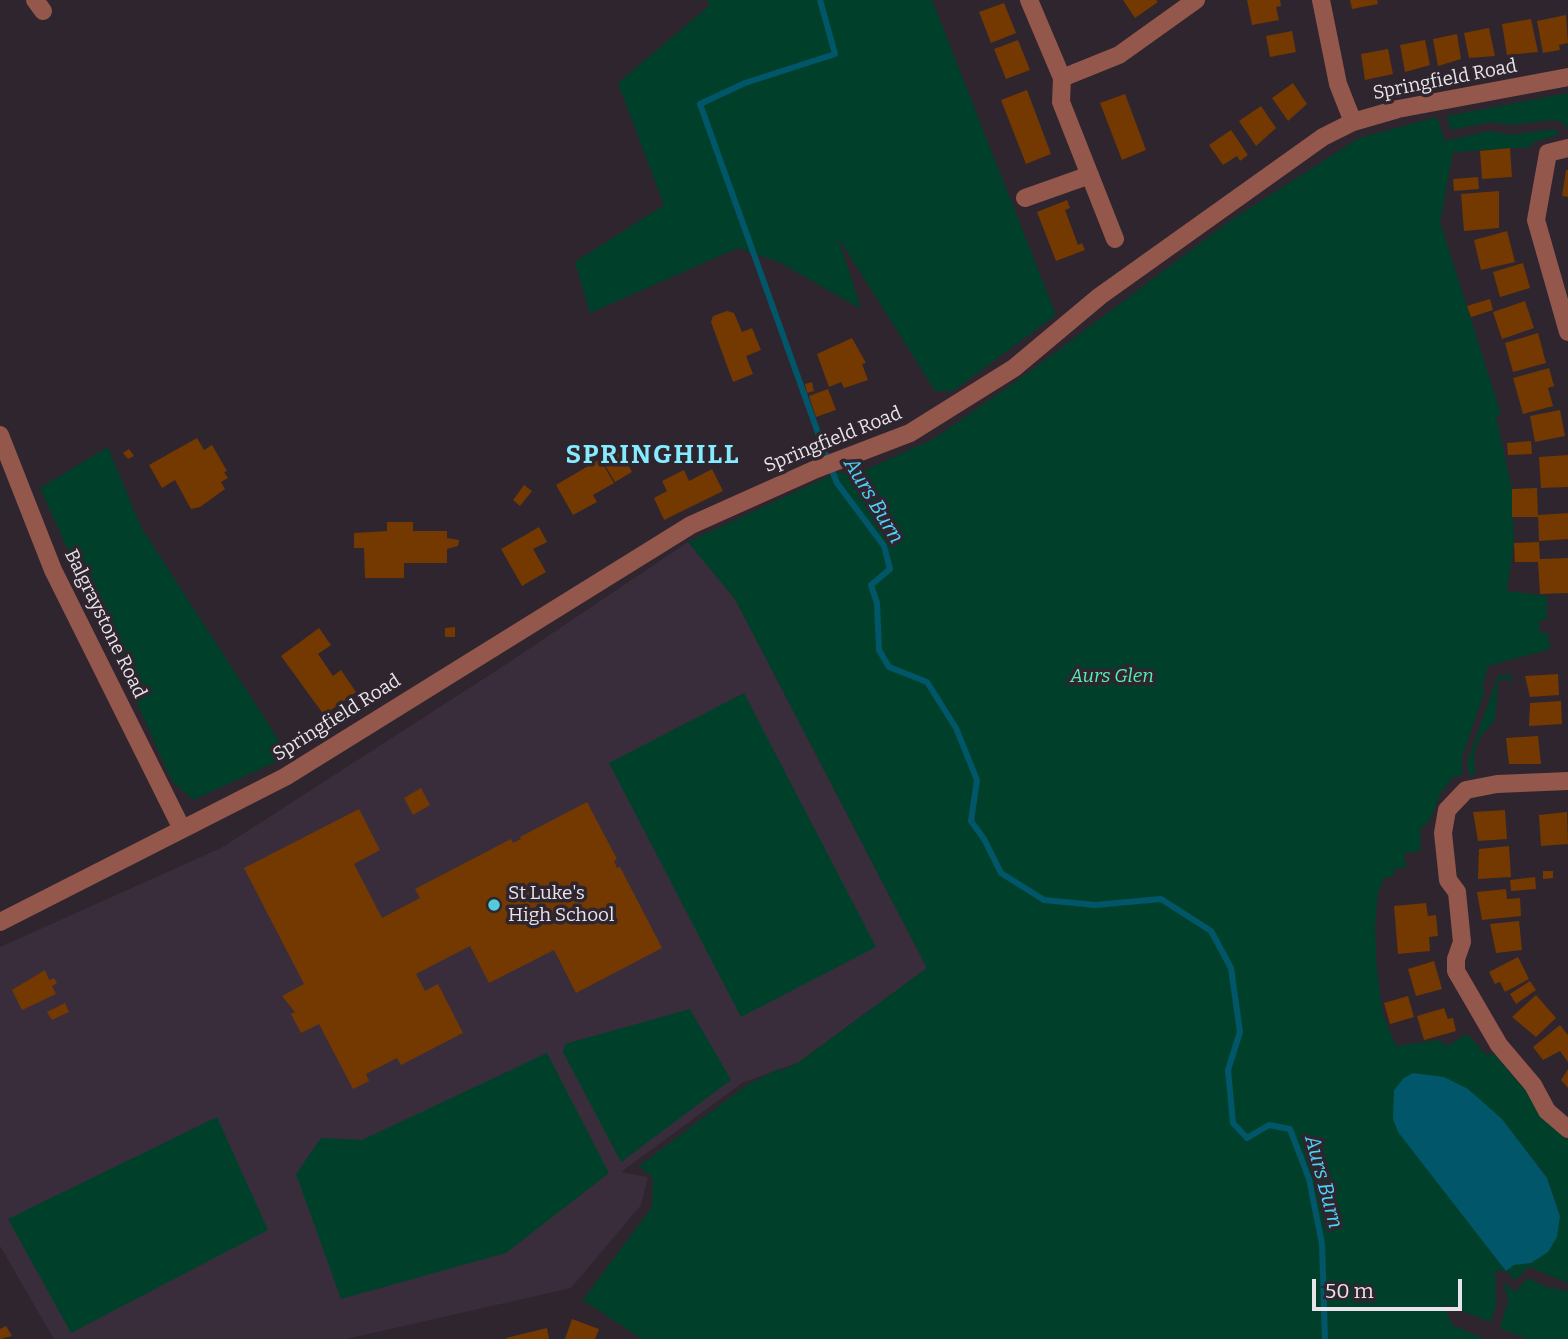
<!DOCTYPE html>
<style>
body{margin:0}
#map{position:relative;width:1568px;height:1339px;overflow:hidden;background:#2e252f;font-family:Bitter,serif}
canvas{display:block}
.scale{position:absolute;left:1312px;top:1279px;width:150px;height:32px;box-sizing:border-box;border:4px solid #e9e3ea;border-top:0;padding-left:9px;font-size:21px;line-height:24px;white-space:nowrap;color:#e9e3ea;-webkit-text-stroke:5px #2e252f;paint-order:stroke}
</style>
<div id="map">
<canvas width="1568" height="1339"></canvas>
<div class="scale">50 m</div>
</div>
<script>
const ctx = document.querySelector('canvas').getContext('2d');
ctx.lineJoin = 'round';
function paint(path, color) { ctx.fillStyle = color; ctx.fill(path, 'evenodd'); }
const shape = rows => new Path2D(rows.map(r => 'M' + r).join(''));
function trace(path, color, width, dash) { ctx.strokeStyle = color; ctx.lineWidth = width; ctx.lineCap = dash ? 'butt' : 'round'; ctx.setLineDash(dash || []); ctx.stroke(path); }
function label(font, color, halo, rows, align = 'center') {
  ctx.font = font + ' Bitter,serif'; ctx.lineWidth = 7; ctx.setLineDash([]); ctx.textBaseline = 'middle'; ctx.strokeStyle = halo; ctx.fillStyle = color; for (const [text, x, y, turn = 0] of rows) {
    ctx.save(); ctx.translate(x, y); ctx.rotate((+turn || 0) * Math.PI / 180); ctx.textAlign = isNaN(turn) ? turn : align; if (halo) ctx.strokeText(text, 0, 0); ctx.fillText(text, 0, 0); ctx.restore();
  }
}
const built = shape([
 [688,542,735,599,927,968,799,1062,742,1083,621,1172,648,1177,641,1205,571,1288,346,1339,54,1339,0,1246,0,947,221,848,502,667]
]);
const green = shape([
 [707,0,932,0,1056,315,953,391,935,391,838,237,861,309,779,262,738,248,590,313,575,262,664,205,618,83,710,5],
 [1568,93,1568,130,1564,123,1553,120,1510,125,1490,122,1451,130,1447,116],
 [1437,117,1445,141,1489,131,1510,135,1554,129,1560,134,1533,142,1531,147,1453,152,1440,222,1501,414,1496,416,1512,489,1514,543,1507,591,1547,596,1547,619,1539,621,1540,633,1548,633,1550,649,1488,666,1482,689,1485,690,1462,758,1462,775,1453,777,1441,793,1430,820,1420,830,1421,851,1404,853,1406,868,1394,869,1394,876,1385,877,1378,892,1375,929,1377,971,1383,1015,1396,1046,1439,1040,1447,1046,1467,1034,1487,1055,1493,1053,1568,1140,1568,1283,1529,1267,1515,1280,1506,1271,1495,1271,1496,1307,1490,1322,1444,1304,1452,1325,1485,1339,642,1339,583,1300,652,1207,653,1178,639,1166,744,1087,778,1069,781,1071,799,1062,927,968,735,599,688,542,838,472,857,474,935,438,1032,370,1231,220,1359,138],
 [1413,1073,1444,1077,1502,1119,1547,1178,1560,1216,1531,1263,1514,1265,1506,1271,1404,1078],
 [108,447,141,527,289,756,193,800,172,781,40,488],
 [1511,674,1512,686,1508,678,1498,681,1495,720,1480,737,1474,753,1475,774,1469,775,1467,762,1498,676],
 [744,693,876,947,741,1017,609,763],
 [690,1009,731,1080,621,1162,563,1052,565,1044],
 [547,1053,609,1173,506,1253,341,1299,296,1174,321,1138,362,1140],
 [217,1117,268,1230,71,1333,8,1219],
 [1528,1278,1546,1287,1568,1291,1568,1339,1527,1339,1500,1328,1508,1301,1504,1282,1515,1292]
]);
const water = shape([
 [1413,1073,1444,1077,1468,1089,1502,1119,1547,1178,1560,1216,1557,1237,1548,1252,1531,1263,1514,1265,1506,1271,1398,1132,1393,1119,1394,1090,1404,1078]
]);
const stream = shape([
 [820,0,835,54,745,83,700,104,827,458,837,483,884,546,890,569,871,585,877,603,879,650,889,667,927,682,956,728,977,780,971,821,984,839,1001,873,1044,900,1095,905,1161,899,1211,931,1231,968,1240,1032,1228,1070,1233,1123,1247,1138,1269,1125,1290,1129,1309,1179,1322,1244,1325,1339]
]);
const building = shape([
 [1123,0,1156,0,1158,2,1135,18],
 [1247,0,1280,0,1281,6,1276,7,1279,20,1252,25],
 [1350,0,1377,0,1378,4,1352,9],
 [1004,3,1016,33,991,43,979,12],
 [1566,15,1568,43,1559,45,1560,50,1543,53,1537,21],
 [1531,19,1538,52,1507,55,1502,24],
 [1489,28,1495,56,1469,58,1464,33],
 [1292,31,1296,52,1270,57,1266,36],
 [1457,34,1461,59,1438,66,1433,39],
 [1018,40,1030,70,1006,79,994,49],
 [1425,40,1430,65,1405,72,1400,45],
 [1388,49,1393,74,1365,80,1361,54],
 [1293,83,1307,104,1288,121,1272,98],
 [1027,90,1051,154,1026,164,1001,100],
 [1125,94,1146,150,1122,160,1100,103],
 [1261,106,1276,128,1256,146,1239,121],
 [1231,130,1248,155,1240,161,1237,156,1223,165,1209,145],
 [1510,148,1512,177,1482,179,1480,151],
 [1566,170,1568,170,1568,197,1562,196],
 [1478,177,1479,189,1454,191,1453,179],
 [1499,191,1499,228,1464,231,1461,194],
 [1067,200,1070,208,1065,210,1078,245,1082,243,1085,250,1056,261,1037,212],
 [1507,231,1515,262,1481,270,1474,240],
 [1523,263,1530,288,1500,297,1493,272],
 [1490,299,1493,310,1471,317,1467,306],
 [1525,301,1534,328,1502,339,1493,312],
 [727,311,734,313,742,332,752,328,761,350,746,356,753,374,733,382,711,322,713,316],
 [1538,333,1546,363,1513,372,1505,343],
 [852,338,866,363,862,364,868,380,844,388,841,382,829,387,817,354],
 [1549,368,1554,386,1548,388,1553,406,1523,414,1513,378],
 [812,382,814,391,807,393,805,384],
 [828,389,836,410,816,417,809,396],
 [1560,410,1565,436,1535,442,1530,416],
 [197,438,204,450,212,445,227,471,224,472,228,478,221,482,225,489,200,507,191,509,175,480,162,488,149,465],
 [1531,441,1532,454,1508,455,1507,443],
 [129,449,134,456,128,459,123,453],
 [621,452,632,472,615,482,603,462],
 [1568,455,1568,487,1541,488,1539,457],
 [600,459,614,483,593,495,597,502,573,515,556,485],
 [712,469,723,491,664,520,654,498,667,491,662,481,684,470,689,481],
 [524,485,532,491,520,506,513,500],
 [1537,488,1538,517,1512,517,1512,489],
 [1568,513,1568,539,1539,541,1538,515],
 [387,522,413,522,413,531,447,531,447,538,459,540,458,546,447,549,447,563,404,563,404,578,365,578,364,548,354,548,354,533,387,531],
 [539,527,547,542,533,549,546,572,522,586,501,549],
 [1539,542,1540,559,1568,558,1568,593,1540,594,1538,562,1515,562,1514,543],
 [455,627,455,637,445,637,445,628],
 [319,628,331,645,318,654,333,676,341,670,356,692,324,715,281,656],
 [1558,674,1559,695,1530,697,1525,676],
 [1561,701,1562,724,1529,726,1530,703],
 [1538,736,1541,764,1509,764,1506,738],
 [421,788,430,805,413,815,404,798],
 [587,802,617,859,614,861,617,868,620,867,662,948,576,993,554,950,489,983,470,946,416,974,425,991,438,984,463,1033,401,1065,397,1058,366,1074,369,1081,353,1089,319,1024,301,1033,291,1014,295,1012,282,996,304,984,244,868,359,809,380,850,354,864,382,918,420,898,415,889,511,839,513,843,521,839,520,837],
 [1505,810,1507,839,1478,841,1473,812],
 [1567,812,1568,844,1541,846,1539,815],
 [1509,846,1511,877,1478,879,1479,849],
 [1543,871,1553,871,1553,878,1543,879],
 [1535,877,1536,889,1511,891,1510,880],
 [1506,889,1507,899,1520,898,1521,916,1482,920,1477,892],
 [1426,903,1428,916,1436,915,1438,936,1429,937,1430,951,1398,954,1394,906],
 [1519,921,1522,950,1496,953,1490,924],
 [1518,957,1529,979,1505,992,1500,982,1495,984,1489,972],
 [1434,961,1442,989,1416,996,1408,969],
 [45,970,49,980,54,978,57,983,52,986,56,994,22,1010,12,990],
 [1530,981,1536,990,1516,1004,1510,994],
 [1536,995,1556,1018,1536,1037,1512,1017],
 [1408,996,1414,1017,1390,1024,1384,1003],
 [65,1003,69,1012,52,1020,47,1012],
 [1444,1008,1448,1019,1453,1018,1456,1031,1424,1040,1417,1016],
 [1560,1025,1568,1035,1568,1062,1560,1051,1543,1060,1533,1047],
 [1568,1069,1568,1088,1561,1080],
 [572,1319,599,1329,595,1339,565,1339],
 [6,1326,12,1336,0,1339,0,1329],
 [547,1328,549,1339,506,1339,506,1338]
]);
const minor = shape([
 [35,0,43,11],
 [1029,0,1062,78,1119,55,1196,0],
 [1321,0,1338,84,1353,122],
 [1062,78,1061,102,1115,239],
 [1568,148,1548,153,1536,220,1568,332],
 [1025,198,1090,175],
 [0,435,53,570,181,827],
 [1568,781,1497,784,1466,790,1447,810,1443,833,1448,880,1457,892,1462,942,1456,959,1456,971,1499,1045,1533,1085,1547,1111,1568,1129],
 [0,922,285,777,691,525,816,469,910,433,1014,368,1100,296,1323,137,1353,122,1398,109,1568,77]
]);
const markers = [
 [494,905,7,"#54cadd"]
];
const streetNames = [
 ["Springfield Road",1445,80,-11],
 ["Springfield Road",833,440,-22],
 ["Balgraystone Road",105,624,64],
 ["Springfield Road",337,718,-32]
];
const parkNames = [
 ["Aurs Glen",1112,677]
];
const poiNames = [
 ["St Luke's",508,894],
 ["High School",508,916]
];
const waterNames = [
 ["Aurs Burn",873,501,59],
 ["Aurs Burn",1323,1182,75]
];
const districtNames = [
 ["SPRINGHILL",653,456]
];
paint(built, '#392d3c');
paint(green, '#00402b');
paint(water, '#01566a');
trace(stream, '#01566a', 6);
paint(building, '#733900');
trace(minor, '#94574b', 18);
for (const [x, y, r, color] of markers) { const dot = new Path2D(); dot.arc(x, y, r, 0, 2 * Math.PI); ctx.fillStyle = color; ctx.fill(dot); trace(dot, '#2e252f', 2.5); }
label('19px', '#e9e3ea', '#2e252f', streetNames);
label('italic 19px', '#52efb3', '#2e252f', parkNames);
label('19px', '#e9e3ea', '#2e252f', poiNames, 'left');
label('italic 21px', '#4ed4fa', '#2e252f', waterNames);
ctx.letterSpacing = '2px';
label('bold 26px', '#84ecfe', '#2e252f', districtNames);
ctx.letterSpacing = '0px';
</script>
